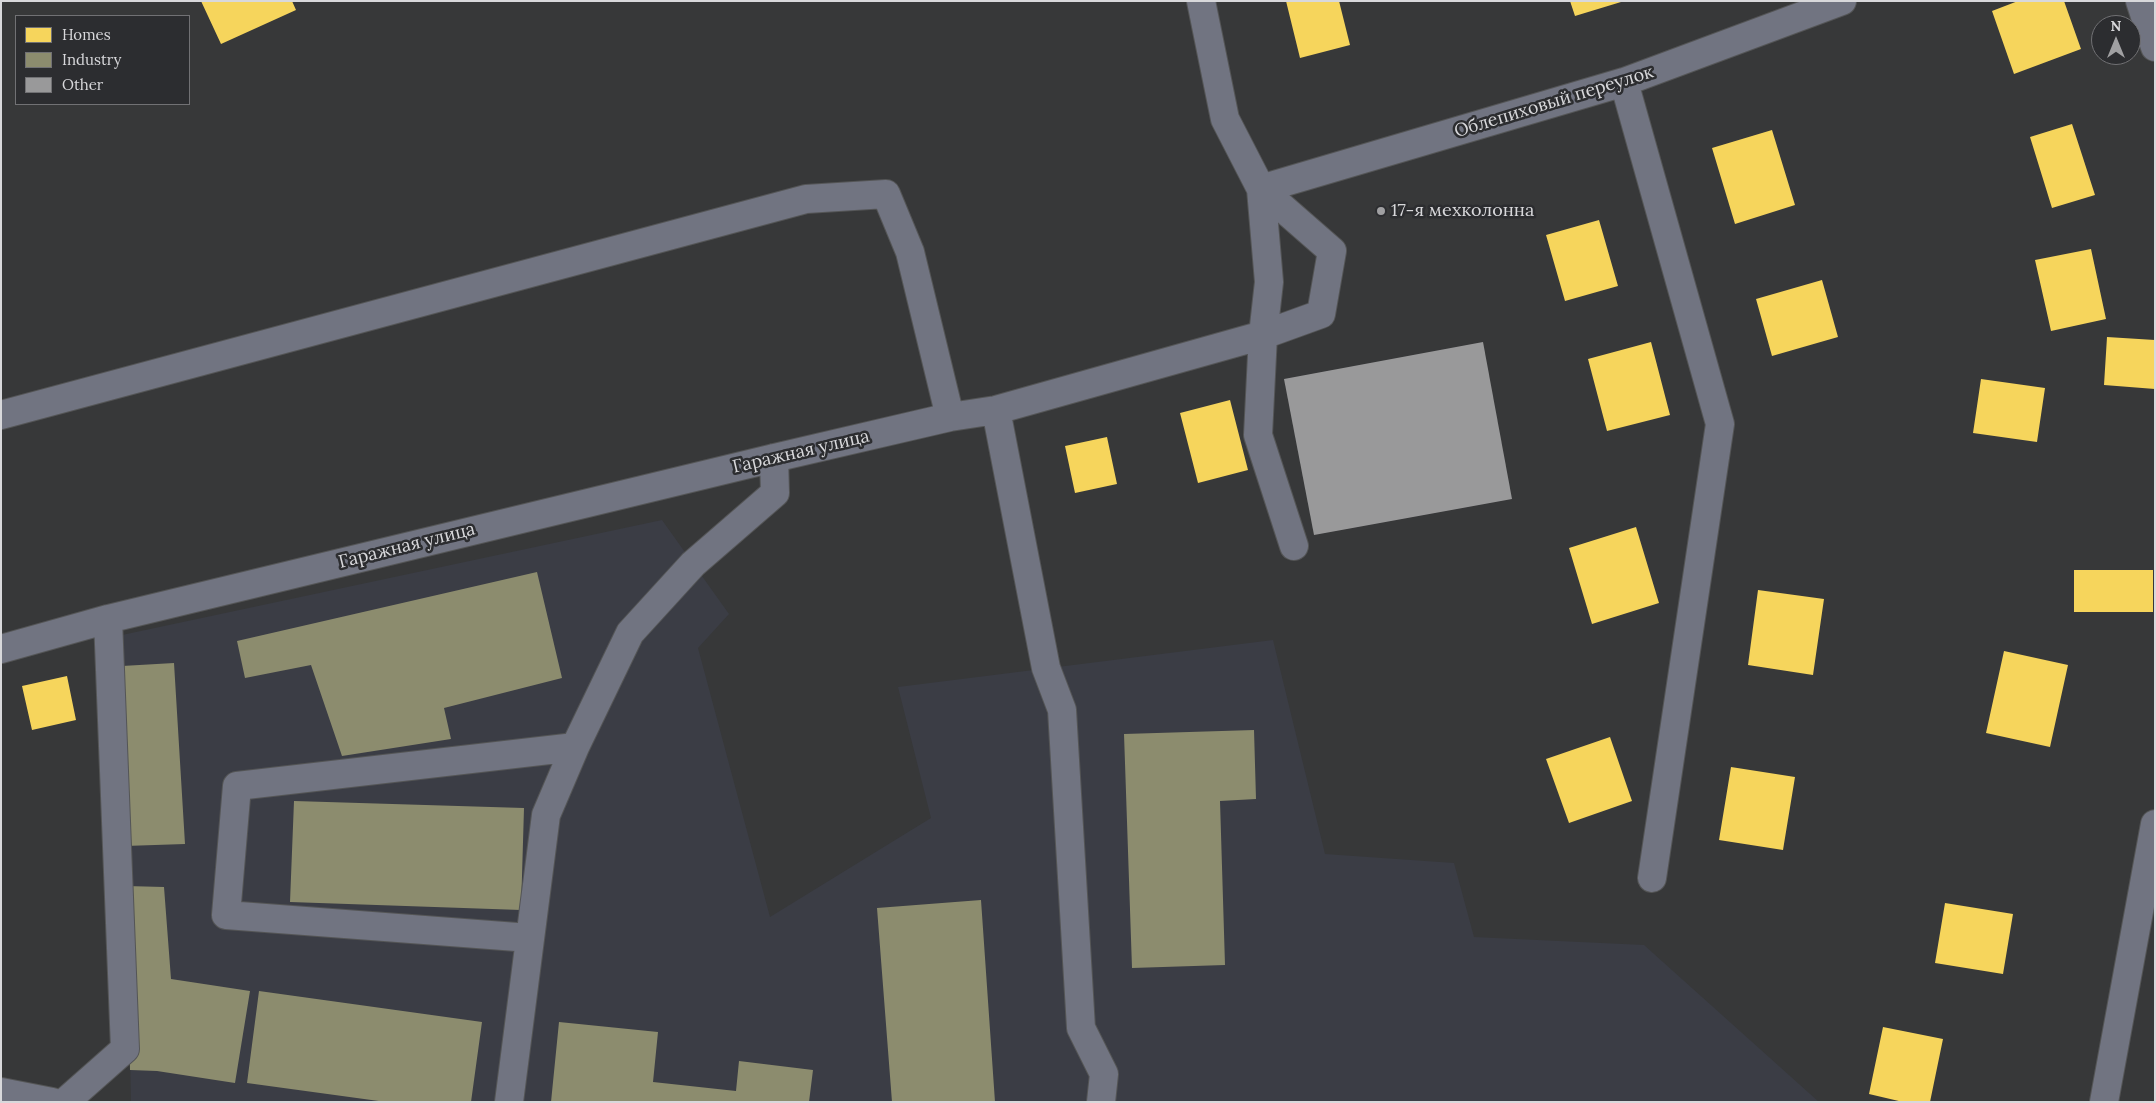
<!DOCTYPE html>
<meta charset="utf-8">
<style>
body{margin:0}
#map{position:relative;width:2156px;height:1103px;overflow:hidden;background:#373839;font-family:Lora,serif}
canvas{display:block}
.frame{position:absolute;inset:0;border:2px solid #d8d8db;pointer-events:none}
.legend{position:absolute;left:15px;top:15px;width:175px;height:90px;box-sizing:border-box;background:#2c2d30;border:1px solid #717174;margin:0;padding:6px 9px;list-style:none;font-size:15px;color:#d8d8db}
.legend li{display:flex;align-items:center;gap:10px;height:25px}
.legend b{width:25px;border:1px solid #717174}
.north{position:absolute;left:2091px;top:15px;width:50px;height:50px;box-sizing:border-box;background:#2c2d30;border:1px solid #717174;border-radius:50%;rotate:0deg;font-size:14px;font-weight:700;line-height:20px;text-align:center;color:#d8d8db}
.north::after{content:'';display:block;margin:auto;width:18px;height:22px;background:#a0a0a2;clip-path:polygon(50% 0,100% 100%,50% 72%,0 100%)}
</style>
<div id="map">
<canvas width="2156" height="1103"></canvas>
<div class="frame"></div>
<ul class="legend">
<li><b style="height:14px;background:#f6d55c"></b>Homes</li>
<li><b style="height:14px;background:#8c8c6e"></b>Industry</li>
<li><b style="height:14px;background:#99999a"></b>Other</li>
</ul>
<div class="north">N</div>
</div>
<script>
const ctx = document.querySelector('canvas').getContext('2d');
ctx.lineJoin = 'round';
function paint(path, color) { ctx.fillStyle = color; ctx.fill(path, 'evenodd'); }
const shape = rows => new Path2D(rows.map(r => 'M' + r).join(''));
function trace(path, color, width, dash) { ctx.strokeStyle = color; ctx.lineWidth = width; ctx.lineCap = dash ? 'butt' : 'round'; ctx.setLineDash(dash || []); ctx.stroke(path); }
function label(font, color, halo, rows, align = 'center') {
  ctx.font = font + ' Lora,serif'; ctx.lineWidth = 5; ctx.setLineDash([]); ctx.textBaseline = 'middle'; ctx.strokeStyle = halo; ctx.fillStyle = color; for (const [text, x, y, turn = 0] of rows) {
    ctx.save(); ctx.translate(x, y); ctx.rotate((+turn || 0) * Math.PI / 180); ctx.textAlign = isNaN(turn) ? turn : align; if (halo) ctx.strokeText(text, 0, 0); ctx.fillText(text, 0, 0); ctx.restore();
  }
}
const built = shape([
 [662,520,729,614,698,648,770,917,931,818,898,687,1273,640,1325,854,1454,863,1474,937,1644,945,1819,1102,131,1102,122,635]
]);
const homes = shape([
 [201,1,292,1,296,10,221,44],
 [1286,1,1339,1,1350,45,1300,58],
 [1570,1,1621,1,1621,2,1575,16],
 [2018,1,2064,1,2081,49,2014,74,1992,11],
 [2072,124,2095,195,2052,208,2030,137],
 [1772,130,1795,205,1735,224,1712,148],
 [1599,220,1618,286,1565,301,1546,235],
 [2091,249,2106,319,2051,331,2035,260],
 [1822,280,1838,337,1772,356,1756,299],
 [2107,337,2155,340,2155,389,2104,385],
 [1651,342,1670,415,1607,431,1588,359],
 [1981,379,2045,388,2037,442,1973,433],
 [1230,400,1248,470,1198,483,1180,413],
 [1107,437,1117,484,1075,493,1065,446],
 [1636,527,1659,603,1592,624,1569,548],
 [2074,570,2153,570,2153,612,2074,612],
 [1758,590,1824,599,1813,675,1748,665],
 [2004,651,2068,665,2050,747,1986,733],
 [67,676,76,720,32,730,22,686],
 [1610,737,1632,801,1569,823,1546,759],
 [1731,767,1795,777,1783,850,1719,840],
 [1945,903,2013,914,2003,974,1935,963],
 [1883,1027,1943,1039,1930,1102,1903,1102,1869,1094]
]);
const industry = shape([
 [537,572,562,678,444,708,451,739,342,756,311,665,245,678,237,641],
 [174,663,185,844,125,846,122,666],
 [1254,730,1256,799,1220,801,1225,965,1132,968,1124,734],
 [294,801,524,808,521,910,290,902],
 [126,886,164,887,171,979,250,991,235,1083,157,1071,130,1070],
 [981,900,995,1102,892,1102,877,908],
 [259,991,482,1022,471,1102,386,1102,247,1083],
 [559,1022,658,1032,653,1082,736,1091,739,1061,813,1070,809,1102,551,1102]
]);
const building = shape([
 [1483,342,1512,499,1314,535,1284,379]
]);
const minor = shape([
 [1201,1,1225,119,1261,189,1269,282,1263,335,1258,435,1294,546],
 [2140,1,2155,47],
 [1624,82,1720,424,1652,878],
 [1261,189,1624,82,1842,1],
 [996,410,1046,668,1062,710,1081,1028,1104,1074,1101,1102],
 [1,415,806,199,886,194,910,252,950,417],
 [1,649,108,619,774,458,950,417,996,410,1263,335,1321,314,1332,251,1261,189],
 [530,938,226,915,237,786,575,747],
 [1,1092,52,1102],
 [65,1102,125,1049,108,619],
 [509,1102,546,815,575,747,630,633,693,564,775,493,774,458],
 [2104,1102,2155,824]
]);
const markers = [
 [1381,211,5,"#a0a0a2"]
];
const streetNames = [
 ["Облепиховый переулок",1554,102,-17],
 ["Гаражная улица",801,452,-13],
 ["Гаражная улица",407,546,-14]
];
const poiNames = [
 ["17-я мехколонна",1391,211]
];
paint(built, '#3b3d45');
paint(homes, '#f6d55c');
paint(industry, '#8c8c6e');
paint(building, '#99999a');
trace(minor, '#545556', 30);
trace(minor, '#717481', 28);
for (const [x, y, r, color] of markers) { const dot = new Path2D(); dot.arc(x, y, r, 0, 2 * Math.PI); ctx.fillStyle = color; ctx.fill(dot); trace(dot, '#2c2d30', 2); }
label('18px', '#d8d8db', '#2c2d30', streetNames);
label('18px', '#d8d8db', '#2c2d30', poiNames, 'left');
</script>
